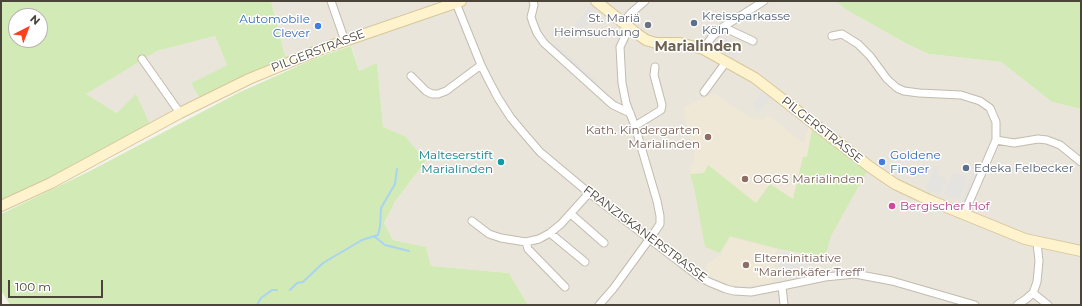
<!DOCTYPE html>
<meta charset="utf-8">
<style>
body{margin:0}
#map{position:relative;width:1082px;height:306px;overflow:hidden;background:#f6f3ec;font-family:Montserrat,sans-serif}
canvas{display:block}
.frame{position:absolute;inset:0;border:2px solid #4b4439;pointer-events:none}
.north{position:absolute;left:8px;top:8px;width:40px;height:40px;box-sizing:border-box;background:#fff;border:1px solid #b7b4b0;border-radius:50%;rotate:42deg;font-size:11px;font-weight:700;line-height:16px;text-align:center;color:#4b4439}
.north::after{content:'';display:block;margin:auto;width:14px;height:18px;background:#fc3f1d;clip-path:polygon(50% 0,100% 100%,50% 72%,0 100%)}
.scale{position:absolute;left:8px;top:280px;width:95px;height:18px;box-sizing:border-box;border:2px solid #4b4439;border-top:0;padding-left:5px;font-size:12px;line-height:14px;white-space:nowrap;color:#4b4439;-webkit-text-stroke:3px #fff;paint-order:stroke}
</style>
<div id="map">
<canvas width="1082" height="306"></canvas>
<div class="frame"></div>
<div class="north">N</div>
<div class="scale">100 m</div>
</div>
<script>
const ctx = document.querySelector('canvas').getContext('2d');
ctx.lineJoin = 'round';
function paint(path, color) { ctx.fillStyle = color; ctx.fill(path, 'evenodd'); }
const shape = rows => new Path2D(rows.map(r => 'M' + r).join(''));
function trace(path, color, width, dash) { ctx.strokeStyle = color; ctx.lineWidth = width; ctx.lineCap = dash ? 'butt' : 'round'; ctx.setLineDash(dash || []); ctx.stroke(path); }
function label(font, color, halo, rows, align = 'center') {
  ctx.font = font + ' Montserrat,sans-serif'; ctx.lineWidth = 3; ctx.setLineDash([]); ctx.textBaseline = 'middle'; ctx.strokeStyle = halo; ctx.fillStyle = color; for (const [text, x, y, turn = 0] of rows) {
    ctx.save(); ctx.translate(x, y); ctx.rotate((+turn || 0) * Math.PI / 180); ctx.textAlign = isNaN(turn) ? turn : align; if (halo) ctx.strokeText(text, 0, 0); ctx.fillText(text, 0, 0); ctx.restore();
  }
}
const residential = shape([
 [271,1,836,1,845,9,884,31,907,44,929,54,1001,62,1052,102,1081,109,1081,305,528,305,509,273,431,266,426,247,393,240,384,223,396,200,426,161,405,136,383,127,377,64,359,71,352,47,339,39,286,60],
 [215,36,227,65,191,83,200,99,150,125,117,113,85,94,157,51]
]);
const education = shape([
 [714,93,735,108,755,120,764,119,768,115,802,142,804,141,809,126,812,129,807,157,803,157,793,200,756,203,730,236,720,253,705,247,694,187,690,174,690,168,695,156,687,128,684,108],
 [730,237,777,249,772,283,741,286,729,285,708,275,705,266,719,256,721,256,723,248]
]);
const green = shape([
 [1,1,271,1,286,60,200,99,191,83,227,65,215,36,157,51,86,94,117,113,136,94,150,125,76,167,1,202],
 [16,16,40,16,40,40,16,40],
 [836,1,1081,1,1081,109,1052,102,1001,62,929,54,907,44,884,31,845,9],
 [351,46,359,71,377,63,383,127,405,136,426,161,396,200,384,223,393,240,426,247,431,266,509,273,528,305,10,305,1,290,1,214,86,173,238,93,316,58],
 [812,130,867,171,831,236,825,257,779,249,730,236,720,253,705,247,694,187,690,174,704,173,708,165,756,203,770,184,793,199,803,157,807,157]
]);
const parking = shape([
 [591,4,600,12,594,23,580,29,575,25],
 [721,35,741,46,734,59,714,46],
 [550,44,556,44,599,83,599,90],
 [762,91,771,97,762,109,756,111,753,104],
 [977,164,982,166,966,204,961,202],
 [935,166,939,168,937,175,947,179,940,195,925,189],
 [953,172,968,178,959,200,944,194],
 [783,252,815,258,811,265,781,273,779,269]
]);
const stream = shape([
 [374,236,385,245,409,251],
 [290,290,297,283,303,282,323,263,362,240,378,235,380,227,381,208,395,184,397,169],
 [257,305,261,298,272,290,277,290]
]);
const street = shape([
 [331,1,345,41],
 [533,1,534,5,531,17,533,23,537,33,544,43,606,99,613,105,630,113],
 [456,3,481,65,488,79,498,98,511,118,527,137,540,152,589,193,698,276,709,282,726,289,734,291,751,292,782,286,825,277,855,274,892,281,975,305],
 [623,23,631,13,645,1],
 [723,27,753,41],
 [832,36,842,34,858,44,870,56,887,79,897,88,904,91,919,93,961,95,980,101,990,108,996,122,996,140,964,214],
 [703,49,712,37,723,27,764,1],
 [142,59,180,113],
 [411,76,426,91,432,94,438,94,446,91,481,65],
 [704,92,726,62],
 [635,126,661,110,662,105,654,75,655,67],
 [996,140,1014,143,1038,139,1047,140,1060,145,1081,162],
 [571,214,604,243],
 [472,221,489,234,501,238,526,242,539,239,550,233,561,224,589,193],
 [550,233,585,262],
 [526,242,528,249,565,287],
 [782,286,784,305],
 [1033,293,1048,305],
 [599,305,613,289,656,230,660,224,660,216,657,201,635,126,626,103,622,83,620,47,629,28],
 [1017,305,1026,299,1033,293,1037,282,1039,261,1037,243]
]);
const secondary = shape([
 [596,1,636,33,646,40,656,43,680,43,703,49,755,78,870,167,895,184,929,200,1025,239,1081,251],
 [1,206,51,183,180,113,249,79,324,48,461,1]
]);
const markers = [
 [694,23,4,"#5c6f8a"],
 [648,25,4,"#6b7280"],
 [318,26,4,"#3f7fe0"],
 [708,137,4,"#8d6e63"],
 [501,162,4,"#0f9aa8"],
 [882,162,4,"#3f7fe0"],
 [966,168,4,"#5c6f8a"],
 [745,179,4,"#8d6e63"],
 [892,206,4,"#d1479c"],
 [746,265,4,"#8d6e63"]
];
const serviceNames = [
 ["Kreissparkasse",702,16],
 ["Köln",702,30],
 ["Edeka Felbecker",974,168]
];
const worshipNames = [
 ["St. Mariä",640,18],
 ["Heimsuchung",640,32]
];
const shopNames = [
 ["Automobile",310,19],
 ["Clever",310,33],
 ["Goldene",890,155,"left"],
 ["Finger",890,169,"left"]
];
const streetNames = [
 ["PILGERSTRASSE",318,51,-21],
 ["PILGERSTRASSE",822,130,38],
 ["FRANZISKANERSTRASSE",645,234,37]
];
const educationNames = [
 ["Kath. Kindergarten",700,130,"right"],
 ["Marialinden",700,144,"right"],
 ["OGGS Marialinden",753,179],
 ["Elterninitiative",754,258],
 ["\"Marienkäfer Treff\"",754,272]
];
const cultureNames = [
 ["Malteserstift",493,155],
 ["Marialinden",493,169]
];
const hotelNames = [
 ["Bergischer Hof",900,206]
];
const quarterNames = [
 ["Marialinden",698,47]
];
paint(residential, '#eae5da');
paint(education, '#efe8d6');
paint(green, '#d2eab5');
paint(parking, '#e5e3e0');
trace(stream, '#a9d4f2', 2);
trace(street, '#c2bbae', 9);
trace(secondary, '#d6c79b', 12);
trace(street, '#fff', 7);
trace(secondary, '#fff3cd', 10);
for (const [x, y, r, color] of markers) { const dot = new Path2D(); dot.arc(x, y, r, 0, 2 * Math.PI); ctx.fillStyle = color; ctx.fill(dot); trace(dot, '#fff', 1.5); }
label('12px', '#4e5e75', '#fff', serviceNames, 'left');
label('12px', '#5b616d', '#fff', worshipNames, 'right');
label('12px', '#366cbe', '#fff', shopNames, 'right');
label('12px', '#4b4439', '#fff', streetNames);
label('12px', '#785e54', '#fff', educationNames, 'left');
label('12px', '#0d838f', '#fff', cultureNames, 'right');
label('12px', '#b23c85', '#fff', hotelNames, 'left');
label('bold 14px', '#6e6250', '#fff', quarterNames);
</script>
